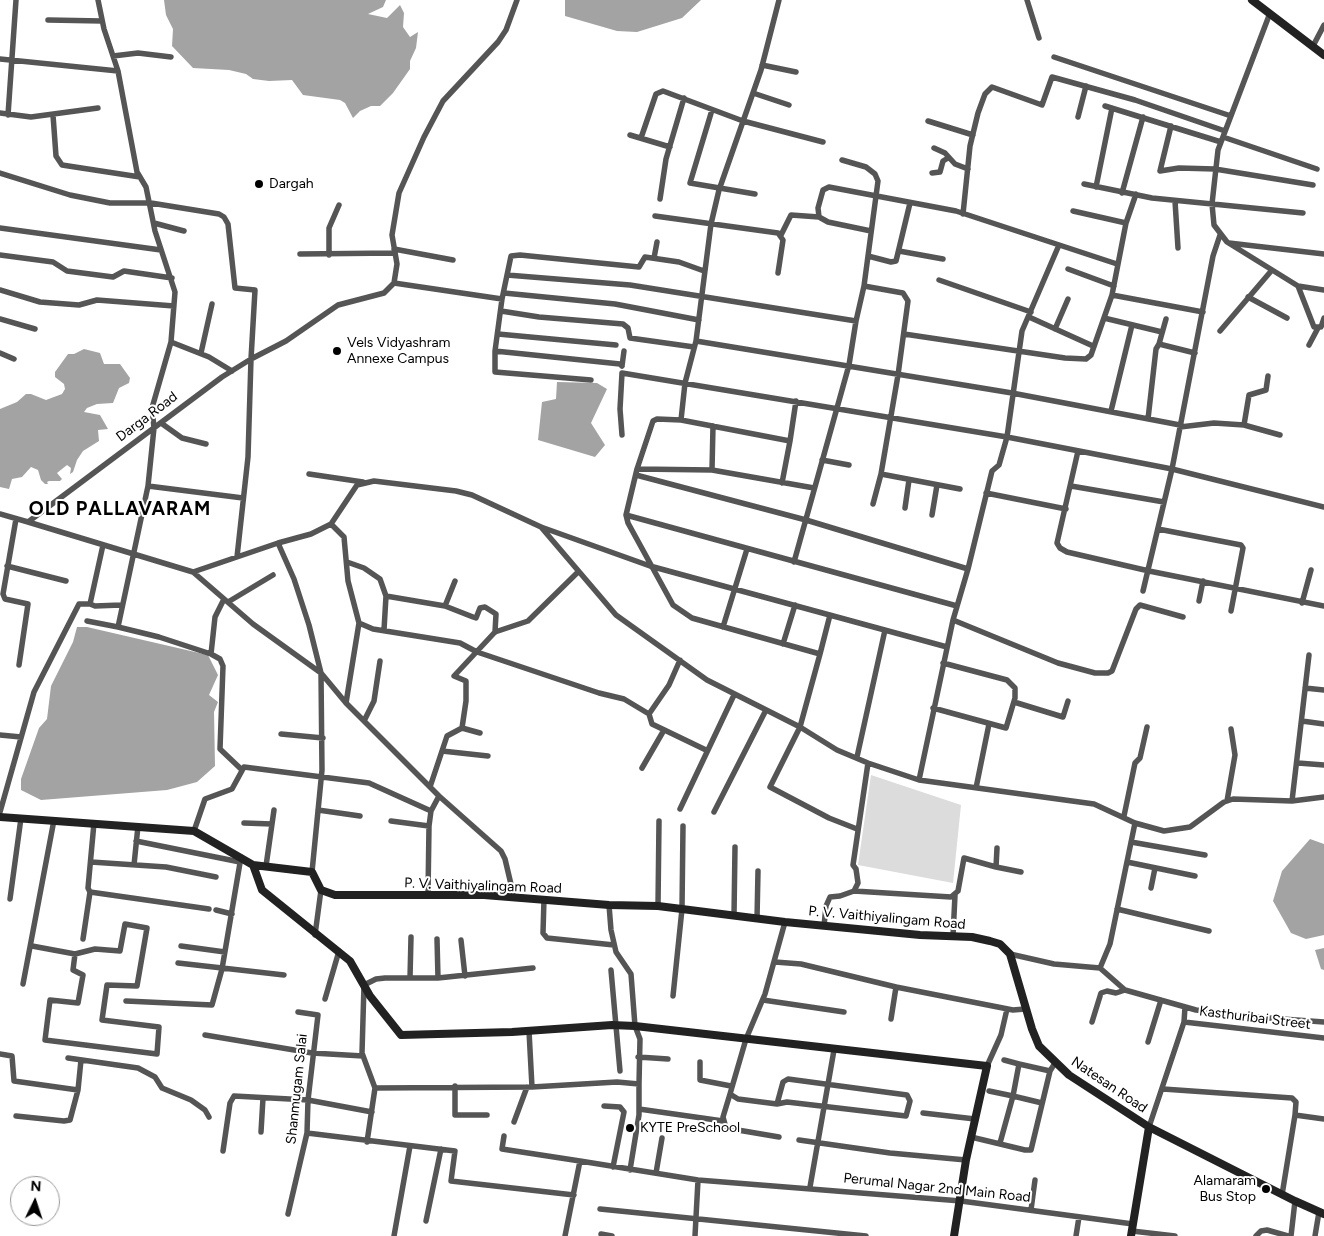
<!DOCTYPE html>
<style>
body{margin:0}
#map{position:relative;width:1324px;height:1236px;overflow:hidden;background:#fff;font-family:Figtree,sans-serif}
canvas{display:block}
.north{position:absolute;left:10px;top:1176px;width:50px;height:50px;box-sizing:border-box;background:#fff;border:1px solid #999;border-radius:50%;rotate:4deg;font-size:14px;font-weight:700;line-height:20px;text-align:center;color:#000}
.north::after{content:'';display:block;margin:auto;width:18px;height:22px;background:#000;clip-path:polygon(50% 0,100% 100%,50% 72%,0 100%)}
</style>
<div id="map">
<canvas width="1324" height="1236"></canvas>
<div class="north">N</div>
</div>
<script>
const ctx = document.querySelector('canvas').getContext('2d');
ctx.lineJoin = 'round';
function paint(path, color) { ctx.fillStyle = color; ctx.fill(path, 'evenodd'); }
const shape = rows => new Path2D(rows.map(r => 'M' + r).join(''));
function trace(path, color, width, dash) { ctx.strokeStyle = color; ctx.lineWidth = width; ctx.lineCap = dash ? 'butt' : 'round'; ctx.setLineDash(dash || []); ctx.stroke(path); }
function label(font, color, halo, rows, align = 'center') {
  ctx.font = font + ' Figtree,sans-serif'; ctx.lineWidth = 4; ctx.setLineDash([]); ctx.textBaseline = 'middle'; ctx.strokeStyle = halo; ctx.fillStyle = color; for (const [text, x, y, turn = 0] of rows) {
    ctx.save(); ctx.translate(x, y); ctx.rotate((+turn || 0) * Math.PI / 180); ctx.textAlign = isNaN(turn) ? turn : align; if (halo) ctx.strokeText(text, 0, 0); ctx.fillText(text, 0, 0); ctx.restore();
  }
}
const green = shape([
 [871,775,961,805,953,883,858,865]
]);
const water = shape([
 [164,0,386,0,383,7,368,14,387,18,400,5,404,13,403,27,410,37,418,32,416,48,410,61,410,69,393,93,380,106,371,106,360,111,353,118,345,103,340,100,303,95,292,80,269,81,253,79,246,74,229,70,193,68,172,46,173,29,166,15],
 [565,0,701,0,682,18,637,32,617,31,565,16],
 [84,349,100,353,104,364,120,364,130,378,129,383,119,388,113,403,97,404,87,408,84,412,100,415,108,429,98,430,99,441,83,451,77,460,73,472,70,474,71,468,67,465,57,473,62,479,60,481,49,481,47,482,48,484,45,484,41,480,38,470,31,467,22,477,12,479,9,489,0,487,0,409,17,402,26,394,31,394,46,400,62,394,65,389,64,384,55,377,55,372,68,354,74,354],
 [557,382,597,383,607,389,591,423,605,445,595,457,538,440,542,402,556,399],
 [77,627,87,627,208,655,218,675,209,695,218,702,214,712,215,766,197,782,167,790,41,800,21,790,21,779,39,728,47,719,51,686,73,642],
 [1310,839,1324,844,1324,935,1306,939,1291,933,1273,901,1282,871],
 [1324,948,1324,970,1321,969,1315,950]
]);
const street = shape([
 [98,0,104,29,118,71,137,172,146,187,155,231,175,292,171,342,152,408,154,428,148,486,118,627,159,637,211,654,220,659,223,666,220,749,241,769],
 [1027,0,1039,38],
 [1270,13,1218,150,1212,204,1214,225,1227,242,1298,286,1314,327,1321,327,1324,318],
 [48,20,102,21],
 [1313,46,1324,25],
 [113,56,138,53,171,57],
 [1054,57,1231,116],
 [0,59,118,71],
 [762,65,796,72],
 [753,93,789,105],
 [1105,106,1221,142],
 [712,110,690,183,755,194],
 [0,113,31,117,98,108],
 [8,115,16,0],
 [53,115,56,156,62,165,140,177],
 [1078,117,1086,86],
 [928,121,973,135],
 [1171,126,1160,171,1179,168,1215,169,1313,185],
 [630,135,670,147],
 [1223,137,1317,169],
 [641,138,656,94,663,91,743,121,823,142],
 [934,148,945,153,955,164,968,169],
 [842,160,866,167,875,174,878,181,864,286,856,321],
 [0,173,70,195,110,203,151,203,219,214,224,217,228,224,235,288,255,290,251,359,222,377,28,522,0,514],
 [932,173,940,172,943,161,948,158],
 [1084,184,1152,198,1303,213],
 [1096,187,1112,108],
 [1122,193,1143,117],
 [660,199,666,159,684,98],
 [1175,201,1178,248],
 [1073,211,1126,223],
 [963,214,970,146,978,113,985,94,992,87,1042,105,1052,77,1135,100,1225,131],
 [655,216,778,233,783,240,778,273],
 [154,223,184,231],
 [0,228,161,250],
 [871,231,828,222,819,217,818,208,823,190,829,187,956,211,1117,264],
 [781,235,791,215,819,217],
 [1229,243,1324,254],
 [394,249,453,260],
 [899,251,943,259],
 [300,254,395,253],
 [0,255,53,262,67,271,113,277,124,271,172,278],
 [329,255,329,228,339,205],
 [868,256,891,262,896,261,910,203],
 [654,258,657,242],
 [1068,269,1114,286],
 [507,275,630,285,856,321,849,365,794,562],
 [939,280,1031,312],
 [394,283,502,299],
 [864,286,903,293,908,301,898,375,881,474,873,504],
 [1298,286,1324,290],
 [0,290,40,302,79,305,97,300,174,306],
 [504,293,615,304,699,320],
 [1112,295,1203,312],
 [1248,297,1287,318],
 [501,311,539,317,623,324,628,328,630,338,694,347],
 [1029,317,1093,346],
 [1104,318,1162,332],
 [0,319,35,329],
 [1055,329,1068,299],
 [1220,331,1272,270],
 [498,334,616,345],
 [904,334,1065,358,1086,359,1091,355,1112,295,1126,223,1136,194],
 [696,341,1012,393,1180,425],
 [171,342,209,357,232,371],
 [1159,344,1166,319],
 [1309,345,1318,328],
 [495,351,620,364,622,366],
 [0,353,14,359],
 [201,353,212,304],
 [622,366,624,351],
 [591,380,495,372,495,351,502,299,511,256,520,255,639,267,645,257,679,262,704,271],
 [796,401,790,441,681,420,657,419,653,421,637,469,626,515,628,523,673,605,692,618,820,654,800,727,770,787,829,818,857,829],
 [1111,411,1132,325],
 [1148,419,1156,349,1159,344,1195,353],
 [681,420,685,383,696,341,711,224,719,190,761,70,779,0],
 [161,423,182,438,206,444],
 [1244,425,1280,435],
 [1180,427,1214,423,1244,425,1249,395,1266,390,1268,376],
 [622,435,620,409,622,373,1007,437,1172,469,1324,507],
 [1078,451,1057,543,1060,548,1067,552,1149,571,1324,606],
 [822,460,849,465],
 [637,469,712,470,814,488],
 [712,470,713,426],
 [309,474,363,482],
 [881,474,960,489],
 [636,475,806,520,968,569],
 [782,483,790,441],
 [148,486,243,498],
 [1071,486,1164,502],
 [986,493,1066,509],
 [905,508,909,480],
 [626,515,957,606],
 [932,515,937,485],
 [16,519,3,594,5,599,28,604,19,665],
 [28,522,193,572,253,624,321,673,346,703,439,796,501,851,505,859,514,897],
 [331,524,344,537,348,581,359,623,373,629,460,643,477,652,599,693,624,699,649,714,669,685,680,660],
 [541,527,616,615,707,680,800,727,837,750,868,763,919,780,1094,804,1135,823,1164,831,1190,827,1224,802,1233,799,1292,801,1324,797],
 [1158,529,1241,545,1243,548,1231,611],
 [278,543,294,579,309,625,321,673,322,770,312,872],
 [103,545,90,604,95,606,121,605],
 [237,557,248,457,251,359,286,341,338,305,384,293,394,283,397,264,392,235,399,193,424,137,443,101,498,42,506,30,517,0],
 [347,562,364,568,380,579,386,596,384,630],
 [7,566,66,581],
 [193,572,278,543,311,534,331,524,357,485,374,481,456,491,472,495,541,527,650,566,947,647],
 [1143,591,1172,469,1213,256,1220,235],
 [386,596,445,606,473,617,476,618,480,608,485,607,496,614,495,632],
 [1199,601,1203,581],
 [228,602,273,575],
 [1302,603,1311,570],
 [445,606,455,581],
 [953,620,1058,663,1095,673,1108,673,1112,671,1136,609,1140,605,1183,617],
 [87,621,118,627],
 [723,627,747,549],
 [783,644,795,605],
 [211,654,215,617,224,599],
 [820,654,830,615],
 [1305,688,1324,690],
 [1014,702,1063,717,1068,701],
 [346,703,359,623],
 [933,708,1006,728,1015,698,1015,688,1007,680,943,663],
 [649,714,652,724,706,750],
 [364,721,374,701,380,661],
 [1302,721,1324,724],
 [462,728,466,701,466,681,454,676,495,632,528,621,578,572],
 [281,734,323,738],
 [0,735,21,737],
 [442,751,488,756],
 [857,757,885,630],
 [1298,763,1324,765],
 [642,768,664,730],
 [919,780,953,620,968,569,992,471,999,465,1007,437,1022,331,1059,245],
 [430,787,447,736,462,728,480,733],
 [976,788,989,724],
 [1227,801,1235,755,1231,729],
 [1292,801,1309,655],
 [680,809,734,695],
 [318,810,360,816],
 [0,812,34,692,79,604,90,604],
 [714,812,766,710],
 [1124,816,1135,763,1140,758,1147,727],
 [391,821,429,826],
 [244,823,272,824],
 [194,831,205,799,232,789,244,767,369,783,431,811],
 [136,841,240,862],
 [1131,842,1205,855],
 [997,848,996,867,1021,872],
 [91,862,166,867,216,877],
 [1127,862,1195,876],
 [134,865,138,826],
 [266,866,274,810],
 [1151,888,1155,868],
 [854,891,951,897,958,891,964,858,996,867],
 [90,892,209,909],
 [428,895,429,826,431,811,439,796],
 [10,899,21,818],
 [544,899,543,933,547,938,614,945],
 [658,906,659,821],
 [1117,909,1209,931],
 [216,910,232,914],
 [734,916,735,847],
 [757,919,758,871],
 [824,926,826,906,830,897,840,896,854,891,858,883,856,869,853,865,868,763],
 [315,935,321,890],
 [953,936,955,895],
 [83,939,90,892,88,888,94,823],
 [437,939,438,978],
 [461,940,465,976],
 [32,946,75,954,95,949,120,951,125,924,147,928,137,986,107,985,102,1020,159,1027,157,1054,45,1040,50,1000,78,1003,83,975,73,970,75,954],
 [181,946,225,952],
 [1010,954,1054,964,1100,968,1125,990,1196,1010,1255,1017,1324,1022],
 [775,962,801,964,896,987,891,1019],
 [178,963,284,975],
 [1100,968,1110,944,1135,823],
 [611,970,620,1071],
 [410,978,411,937],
 [23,984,54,820],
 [896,987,1013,1010,1025,1009],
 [673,996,682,909,683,826],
 [325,999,339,951],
 [763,1000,844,1012],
 [126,1001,212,1005,222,969,241,857],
 [1092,1022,1101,993,1107,991,1116,993,1125,990],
 [1184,1022,1324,1038],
 [529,1031,532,1087],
 [205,1035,312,1053,363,1056],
 [1148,1042,1161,1000],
 [0,1054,12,1056,14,1081,78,1090],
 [638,1057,668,1059],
 [68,1058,138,1068,155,1077,162,1088,191,1100,205,1110,209,1117],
 [1004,1060,1019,1064],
 [700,1062,700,1080,731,1086],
 [987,1066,1001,1035,1007,1009],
 [455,1086,455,1115,487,1115],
 [375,1088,532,1087,617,1082,639,1084,640,1039,635,1026,631,974,616,952,611,930,609,905],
 [1163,1089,1292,1098,1296,1102,1295,1115,1282,1195],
 [989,1091,1013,1096,1019,1064,1050,1071],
 [730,1094,723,1117,726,1128,779,1137],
 [777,1104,783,1082,788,1079,907,1095,910,1101,906,1116,787,1102,777,1104,738,1099,730,1094,746,1039,765,994,785,922],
 [604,1106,620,1107,624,1112,613,1167],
 [639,1109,723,1121],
 [923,1113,975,1119],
 [1295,1115,1324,1119],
 [16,1116,64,1121,70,1120,78,1090,81,1060],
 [514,1122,527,1087],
 [1149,1127,1184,1022,1185,1007],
 [261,1132,263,1098],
 [307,1133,455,1151,451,1181,574,1195],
 [504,1136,502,1149,580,1161],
 [971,1137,1025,1150,1031,1150,1050,1071,1055,1063],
 [799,1140,890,1153,966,1160],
 [367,1142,375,1088,362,1053,364,985,376,979,385,978,438,978,533,968],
 [1000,1143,1013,1096,1042,1103],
 [223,1151,230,1103,234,1096,308,1100,372,1112],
 [630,1170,639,1115,639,1084],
 [656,1173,662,1138],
 [810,1187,834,1050],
 [600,1209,866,1236],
 [1031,1210,1035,1180],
 [288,1214,307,1133,308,1100,318,1015,298,1012],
 [426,1221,441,1149],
 [1132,1231,1175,1236],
 [601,1234,612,1236],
 [394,1236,410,1146],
 [565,1236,580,1161,698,1180,961,1201,1133,1224],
 [695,1236,698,1180],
 [1076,1236,1079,1217],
 [1256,1236,1261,1231,1267,1230,1288,1236],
 [1291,1236,1295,1201],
 [1315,1236,1319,1212]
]);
const secondary = shape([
 [1252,0,1324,55],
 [0,817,194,831,253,865,312,872,321,890,335,895,484,895,609,905,658,906,785,922,920,935,972,937,990,941,1000,944,1010,954,1032,1029,1039,1046,1069,1075,1149,1127,1295,1201,1324,1214],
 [253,865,262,890,350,961,370,996,401,1035,512,1032,612,1025,635,1026,987,1066,966,1160,954,1236],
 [1131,1236,1149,1127]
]);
const markers = [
 [259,184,5,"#000"],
 [337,351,5,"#000"],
 [630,1128,5,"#000"],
 [1266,1189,5,"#000"]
];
const poiNames = [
 ["Dargah",269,184],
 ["Vels Vidyashram",347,343],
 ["Annexe Campus",347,359],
 ["KYTE PreSchool",640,1128],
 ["Alamaram",1256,1181,"right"],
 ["Bus Stop",1256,1197,"right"]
];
const streetNames = [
 ["Darga Road",147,417,-37],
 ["P. V. Vaithiyalingam Road",483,886,2],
 ["P. V. Vaithiyalingam Road",887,918,5],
 ["Kasthuribai Street",1255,1018,7],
 ["Natesan Road",1109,1085,34],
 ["Shanmugam Salai",297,1089,-84],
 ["Perumal Nagar 2nd Main Road",937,1188,6]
];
const districtNames = [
 ["OLD PALLAVARAM",120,509]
];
paint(green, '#dcdcdc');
paint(water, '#a3a3a3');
trace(street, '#555', 5.5);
trace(secondary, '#222', 8);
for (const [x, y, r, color] of markers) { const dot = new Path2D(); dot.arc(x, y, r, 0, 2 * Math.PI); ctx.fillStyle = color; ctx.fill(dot); trace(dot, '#fff', 2); }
label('14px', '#000', '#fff', poiNames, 'left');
label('14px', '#000', '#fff', streetNames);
ctx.letterSpacing = '1px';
label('bold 19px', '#000', '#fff', districtNames);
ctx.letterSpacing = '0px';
</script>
